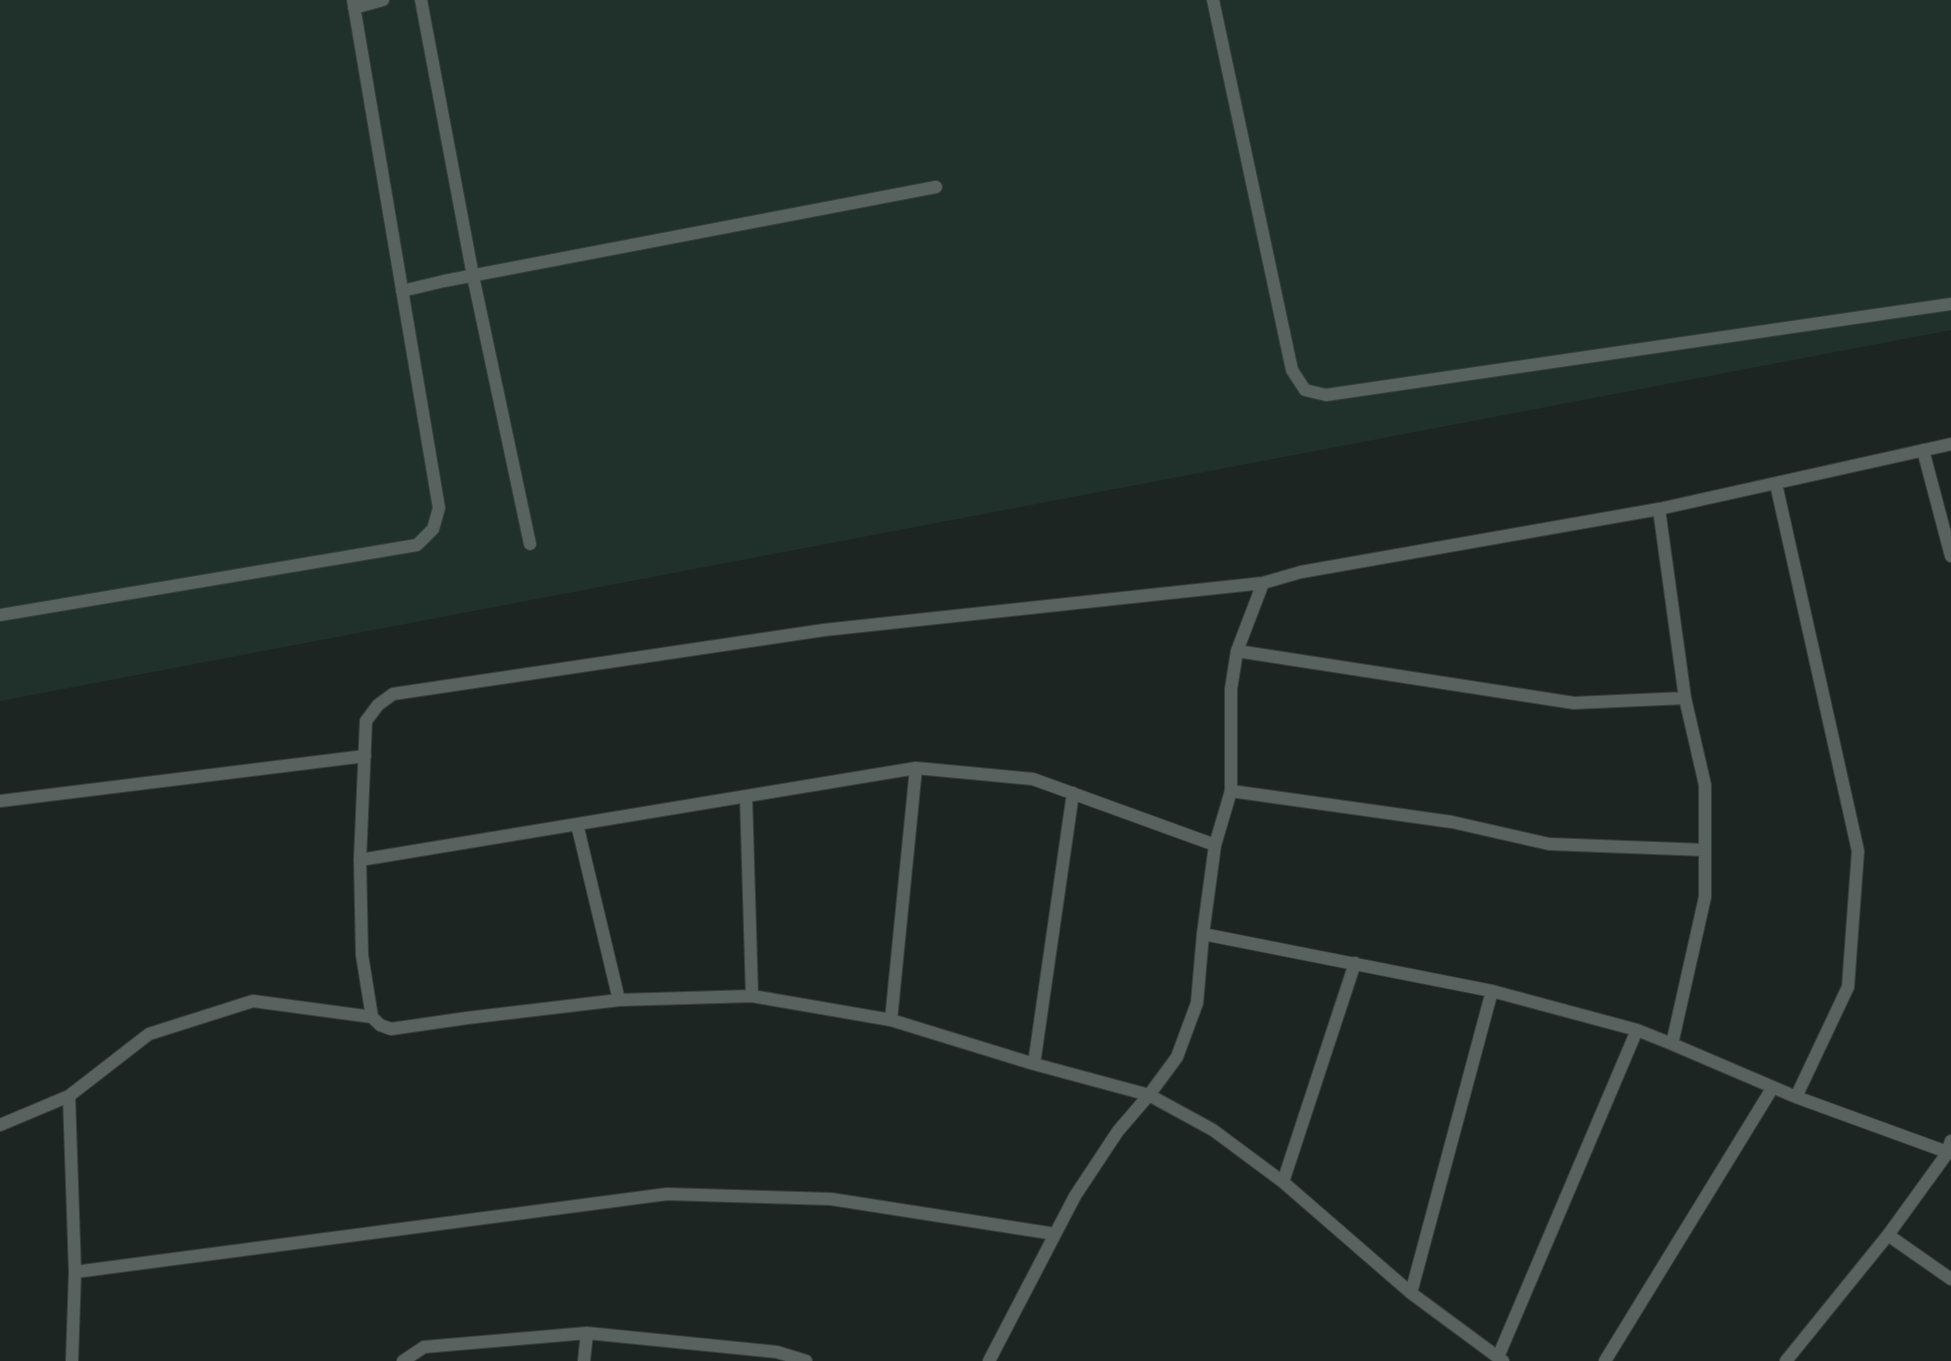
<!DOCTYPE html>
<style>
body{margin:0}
canvas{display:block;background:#1d2522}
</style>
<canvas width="1951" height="1361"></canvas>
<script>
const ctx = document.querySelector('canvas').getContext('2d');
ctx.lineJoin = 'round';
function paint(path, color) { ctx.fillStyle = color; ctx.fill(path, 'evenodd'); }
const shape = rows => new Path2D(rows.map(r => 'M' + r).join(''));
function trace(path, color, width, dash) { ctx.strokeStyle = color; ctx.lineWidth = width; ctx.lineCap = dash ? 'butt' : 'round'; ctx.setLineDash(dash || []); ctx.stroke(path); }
const built = shape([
 [0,0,1951,0,1951,330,0,701]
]);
const minor = shape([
 [421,0,473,276,530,544],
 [1213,0,1292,370,1305,390,1326,395,1951,304],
 [354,8,383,0],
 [402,291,444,281,936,187],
 [1923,450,1951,556],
 [1776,484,1858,851,1848,987,1796,1097],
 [1659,509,1685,698,1705,785,1705,897,1672,1044],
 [0,615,417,545,433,529,439,508,353,0],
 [1237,651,1574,703,1685,698],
 [1231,791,1452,822,1549,844,1705,850],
 [746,796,752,996],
 [0,801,365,756],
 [577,824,619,1000],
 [360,860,916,768,1033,779,1215,845],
 [1203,934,1492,991,1637,1030,1672,1044,1796,1097,1947,1152,1951,1141],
 [372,1017,380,1025,391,1029,467,1018,619,1000,752,996,891,1020,1034,1064,1149,1095,1213,1130,1283,1182,1411,1293,1503,1361],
 [891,1020,916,768],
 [1034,1064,1073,793],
 [69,1096,75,1272,72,1361],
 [0,1125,69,1096,149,1034,253,1001,372,1017,362,955,360,860,366,721,378,705,393,694,824,630,1263,583],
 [1283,1182,1355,963],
 [1888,1235,1951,1279],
 [75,1272,667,1194,831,1199,1055,1234],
 [1411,1293,1492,991],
 [1498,1357,1637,1030],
 [403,1361,424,1347,587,1333,777,1352,806,1361],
 [584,1361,587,1333],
 [989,1361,1075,1196,1118,1131,1149,1095,1177,1057,1197,1003,1203,934,1215,845,1231,791,1231,689,1237,651,1263,583,1301,572,1659,509,1951,444],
 [1605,1361,1773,1087],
 [1786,1361,1888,1235,1951,1148]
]);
paint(built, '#20302b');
trace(minor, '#39403e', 14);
trace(minor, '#58625e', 12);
</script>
